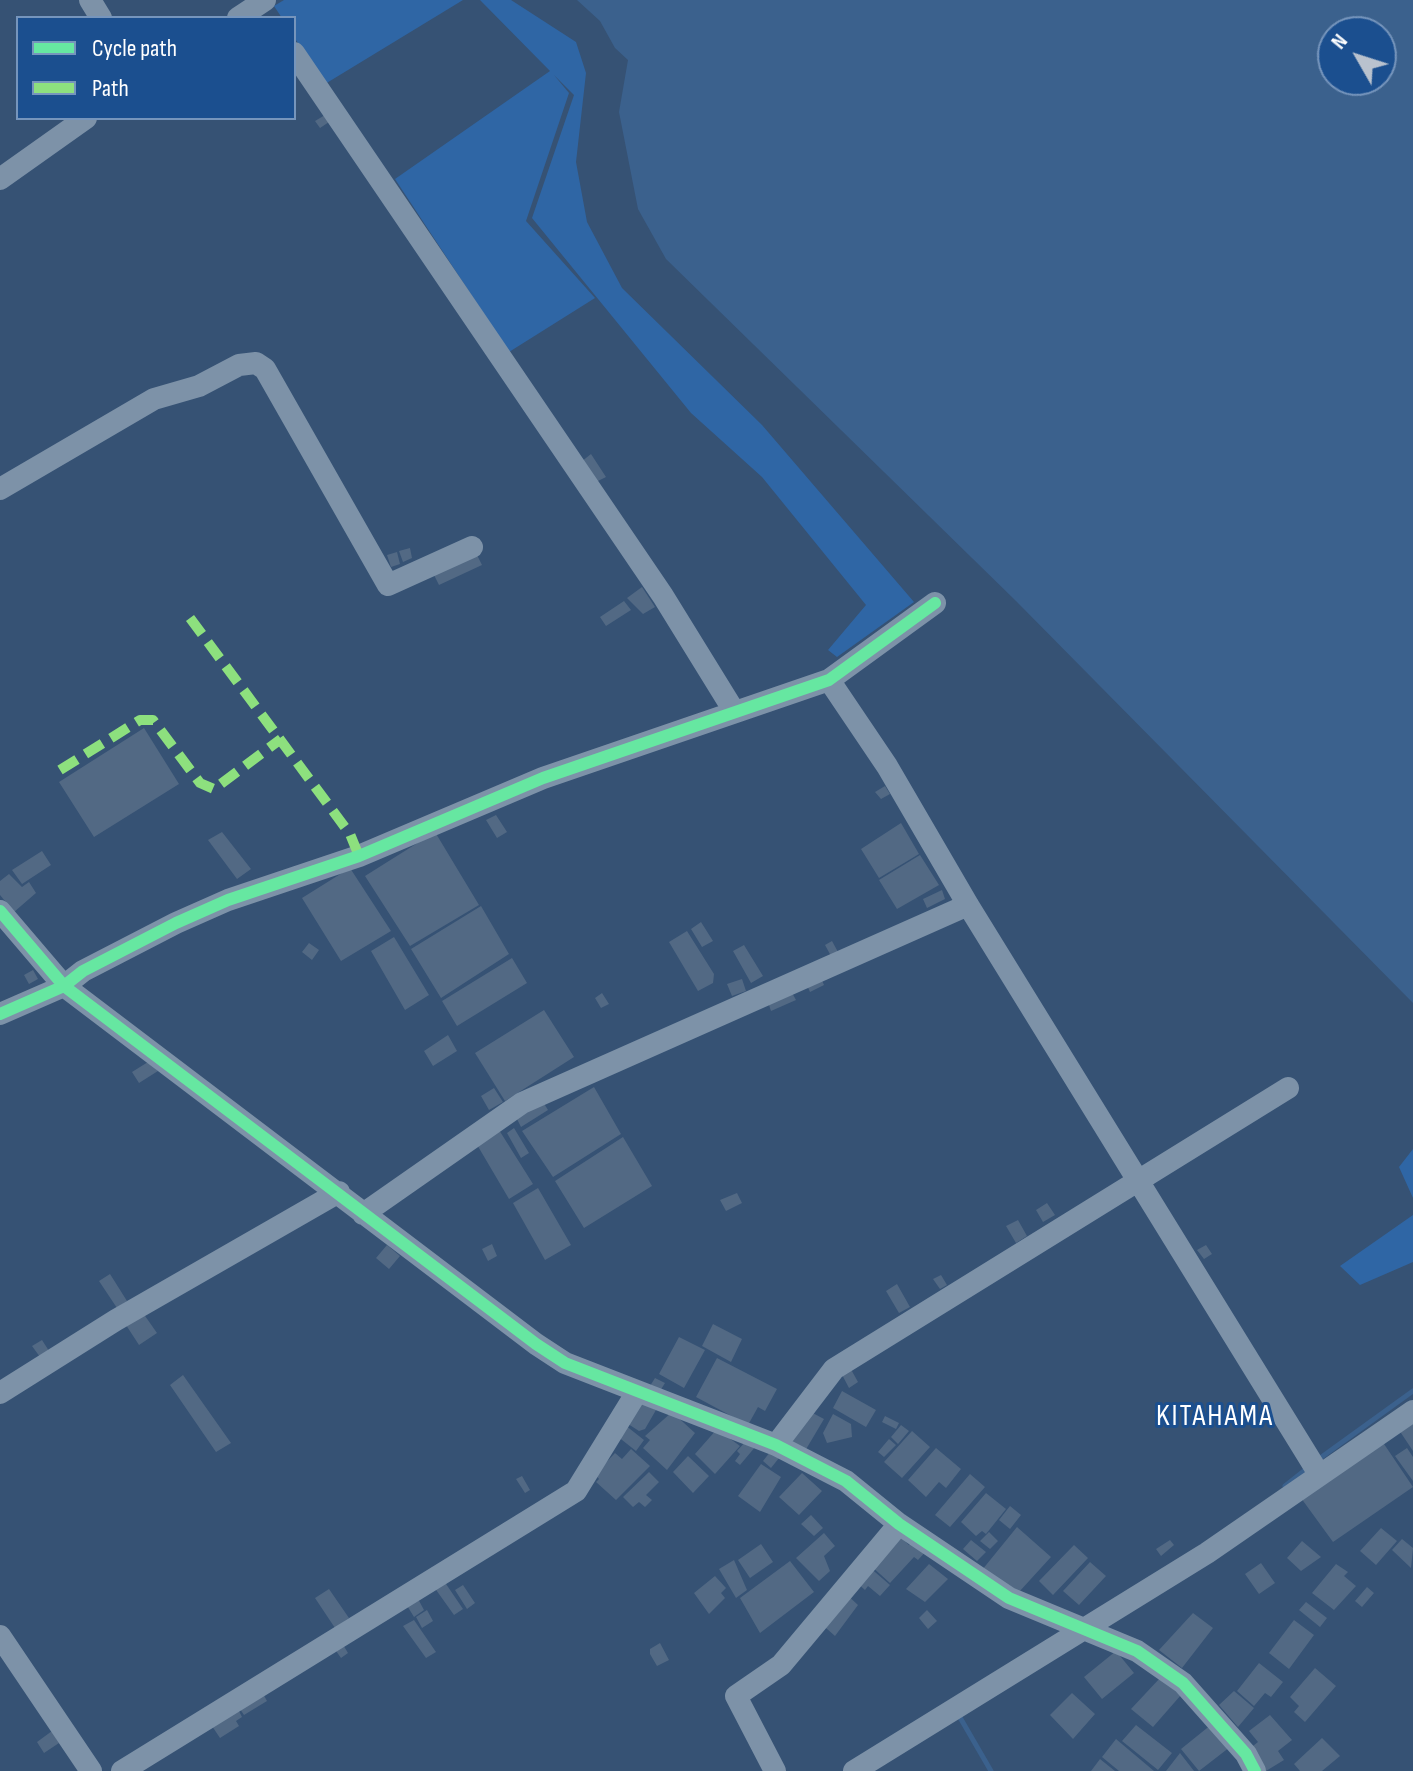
<!DOCTYPE html>
<style>
body{margin:0}
#map{position:relative;width:1413px;height:1771px;overflow:hidden;background:#365274;font-family:"Sofia Sans Condensed",sans-serif}
canvas{display:block}
.legend{position:absolute;left:16px;top:16px;width:280px;height:104px;box-sizing:border-box;background:#1b4f8f;border:2px solid #7695bc;margin:0;padding:10px 14px;list-style:none;font-size:24px;color:#fff}
.legend li{display:flex;align-items:center;gap:16px;height:40px}
.legend b{width:40px;border:2px solid #7695bc}
.north{position:absolute;left:1317px;top:16px;width:80px;height:80px;box-sizing:border-box;background:#1b4f8f;border:2px solid #7695bc;border-radius:50%;rotate:309deg;font-size:22px;font-weight:700;line-height:32px;text-align:center;color:#fff}
.north::after{content:'';display:block;margin:auto;width:28px;height:36px;background:#b9c2ce;clip-path:polygon(50% 0,100% 100%,50% 72%,0 100%)}
</style>
<div id="map">
<canvas width="1413" height="1771"></canvas>
<ul class="legend">
<li><b style="height:10px;background:#66e7a1"></b>Cycle path</li>
<li><b style="height:10px;background:#8de07e"></b>Path</li>
</ul>
<div class="north">N</div>
</div>
<script>
const ctx = document.querySelector('canvas').getContext('2d');
ctx.lineJoin = 'round';
function paint(path, color) { ctx.fillStyle = color; ctx.fill(path, 'evenodd'); }
const shape = rows => new Path2D(rows.map(r => 'M' + r).join(''));
function trace(path, color, width, dash) { ctx.strokeStyle = color; ctx.lineWidth = width; ctx.lineCap = dash ? 'butt' : 'round'; ctx.setLineDash(dash || []); ctx.stroke(path); }
function label(font, color, halo, rows, align = 'center') {
  ctx.font = font + ' "Sofia Sans Condensed",sans-serif'; ctx.lineWidth = 6; ctx.setLineDash([]); ctx.textBaseline = 'middle'; ctx.strokeStyle = halo; ctx.fillStyle = color; for (const [text, x, y, turn = 0] of rows) {
    ctx.save(); ctx.translate(x, y); ctx.rotate((+turn || 0) * Math.PI / 180); ctx.textAlign = isNaN(turn) ? turn : align; if (halo) ctx.strokeText(text, 0, 0); ctx.fillText(text, 0, 0); ctx.restore();
  }
}
const green = shape([
 [284,0,463,0,325,84,294,37,294,18,282,18,274,6],
 [480,0,511,0,576,42,586,73,576,162,587,222,622,288,762,425,914,602,837,657,828,650,866,605,762,477,691,413,532,218,574,95,554,75,569,93,526,221,595,298,509,352,395,179,550,71],
 [1413,1149,1413,1198,1399,1167],
 [1413,1215,1413,1262,1360,1285,1340,1266]
]);
const water = shape([
 [577,0,1413,0,1413,1003,1016,601,666,259,638,209,619,112,628,60,615,48,600,21],
 [1333,32,1381,32,1381,80,1333,80]
]);
const stream = shape([
 [1316,1461,1413,1391],
 [1285,1486,1309,1467],
 [958,1714,991,1771]
]);
const building = shape([
 [325,115,329,122,320,128,315,121],
 [591,454,606,477,594,483,581,462],
 [410,548,412,558,403,562,399,551],
 [474,549,482,565,439,585,431,569],
 [397,552,400,564,391,567,387,555],
 [642,587,655,607,643,614,627,598],
 [624,601,631,610,606,626,600,617],
 [144,728,179,784,94,837,59,782],
 [885,786,890,794,881,799,875,792],
 [496,815,507,832,497,838,486,820],
 [901,823,919,854,879,878,861,849],
 [222,832,251,869,237,879,208,840],
 [435,832,479,905,410,946,365,876],
 [42,851,51,865,22,884,12,870],
 [920,855,939,885,897,909,879,880],
 [350,868,391,931,341,961,302,898],
 [9,874,22,887,29,882,36,893,14,912,0,895,0,881],
 [942,890,945,899,927,908,923,899],
 [481,906,509,954,441,998,411,949],
 [701,922,713,941,702,947,691,929],
 [687,931,714,974,713,983,698,991,669,942],
 [394,937,429,995,405,1010,371,951],
 [832,941,838,952,831,956,825,945],
 [309,943,319,950,312,960,302,952],
 [744,945,763,976,751,983,733,951],
 [512,958,527,983,457,1026,442,1001],
 [33,970,38,979,29,984,24,975],
 [820,976,824,985,810,992,806,983],
 [742,979,746,991,732,996,727,984],
 [791,991,796,1000,771,1011,768,1002],
 [602,993,609,1004,601,1008,595,998],
 [544,1010,574,1057,505,1101,475,1053],
 [448,1035,457,1051,433,1066,424,1051],
 [148,1062,158,1071,139,1083,132,1072],
 [594,1087,621,1134,553,1177,522,1131],
 [494,1088,503,1102,489,1110,481,1096],
 [543,1102,548,1110,521,1127,515,1115],
 [514,1128,529,1153,521,1158,507,1133],
 [499,1130,533,1184,509,1199,476,1143],
 [623,1137,652,1186,584,1228,555,1181],
 [538,1188,571,1245,545,1260,513,1203],
 [737,1193,742,1203,726,1211,720,1200],
 [1047,1203,1055,1215,1043,1222,1036,1210],
 [1018,1220,1027,1236,1016,1243,1006,1226],
 [492,1244,497,1256,488,1261,482,1249],
 [387,1245,400,1256,389,1269,376,1258],
 [1206,1245,1212,1254,1204,1259,1197,1250],
 [110,1274,127,1301,117,1308,99,1281],
 [941,1275,947,1285,940,1289,933,1279],
 [897,1284,910,1307,899,1313,886,1291],
 [143,1313,157,1333,139,1345,126,1325],
 [713,1324,742,1339,731,1362,702,1346],
 [679,1337,705,1350,684,1388,659,1374],
 [42,1340,49,1351,40,1357,32,1346],
 [717,1358,777,1389,765,1411,758,1407,748,1425,696,1397],
 [848,1364,858,1382,849,1388,839,1369],
 [183,1375,231,1443,216,1452,170,1385],
 [655,1378,665,1383,660,1391,650,1386],
 [842,1391,876,1410,866,1427,833,1408],
 [637,1401,656,1410,645,1429,639,1431,625,1422],
 [807,1410,824,1419,805,1451,789,1442],
 [672,1412,695,1433,667,1470,643,1448,650,1440,645,1436],
 [833,1414,851,1424,852,1437,827,1443,823,1433],
 [885,1416,899,1423,896,1429,882,1422],
 [1413,1420,1413,1451,1399,1430],
 [625,1425,644,1440,636,1451,617,1436],
 [901,1425,909,1431,898,1444,891,1437],
 [717,1429,740,1446,715,1474,695,1454],
 [912,1431,930,1447,902,1478,884,1462],
 [889,1439,896,1445,884,1457,878,1452],
 [746,1441,756,1446,740,1465,735,1461,740,1454,737,1451],
 [1382,1441,1413,1487,1333,1542,1301,1498],
 [936,1448,961,1469,946,1488,939,1482,926,1497,908,1480],
 [1407,1448,1413,1457,1413,1481,1395,1456],
 [631,1449,650,1466,616,1500,596,1482,599,1479,595,1474,615,1453,622,1459],
 [770,1452,779,1458,771,1468,763,1461],
 [688,1456,709,1476,693,1493,673,1472],
 [761,1464,781,1477,760,1512,738,1496],
 [649,1472,659,1482,646,1495,652,1500,645,1507,639,1502,633,1507,623,1497],
 [802,1473,822,1491,799,1515,779,1497],
 [970,1474,985,1487,950,1527,935,1515],
 [522,1476,530,1490,525,1493,516,1479],
 [986,1493,1006,1509,986,1534,982,1531,976,1536,961,1522],
 [1010,1506,1021,1515,1010,1529,999,1520],
 [811,1515,823,1528,814,1536,801,1524],
 [1017,1527,1051,1557,1019,1592,982,1570],
 [1381,1528,1397,1541,1376,1565,1360,1551],
 [989,1532,998,1541,990,1549,980,1541],
 [824,1533,835,1546,824,1556,830,1571,819,1581,796,1558],
 [897,1534,909,1545,914,1539,927,1550,918,1560,914,1557,890,1583,870,1565],
 [1402,1539,1413,1548,1411,1568,1392,1550],
 [971,1540,986,1552,977,1561,963,1549],
 [1170,1540,1174,1545,1161,1556,1156,1549],
 [1302,1541,1321,1557,1301,1571,1287,1558],
 [761,1544,773,1562,750,1578,738,1560],
 [1074,1545,1088,1558,1053,1595,1039,1581],
 [734,1560,747,1590,736,1598,719,1569],
 [790,1561,814,1592,760,1633,740,1598],
 [1090,1562,1106,1576,1079,1605,1063,1591],
 [1261,1563,1275,1583,1259,1594,1245,1574],
 [929,1564,948,1579,925,1602,906,1589],
 [1336,1564,1348,1572,1344,1576,1356,1586,1334,1610,1312,1593],
 [868,1566,890,1585,880,1596,868,1586,865,1590,855,1581],
 [715,1576,726,1588,721,1593,725,1598,709,1614,694,1593],
 [444,1581,463,1609,454,1615,434,1587],
 [463,1585,475,1603,467,1609,455,1590],
 [1367,1587,1374,1593,1362,1607,1355,1601],
 [329,1589,349,1618,335,1628,315,1598],
 [844,1592,858,1605,835,1636,818,1621],
 [417,1597,424,1610,414,1617,406,1604],
 [1306,1602,1327,1618,1320,1627,1299,1610],
 [427,1610,433,1621,422,1628,416,1617],
 [927,1610,937,1621,928,1629,919,1618],
 [1193,1613,1213,1628,1182,1668,1159,1650],
 [414,1620,436,1652,426,1658,403,1626],
 [1294,1620,1314,1635,1289,1669,1269,1653],
 [342,1643,348,1653,341,1658,334,1648],
 [660,1643,669,1660,657,1666,650,1654,650,1649],
 [1116,1651,1134,1673,1102,1699,1084,1677],
 [1259,1663,1283,1682,1271,1697,1265,1693,1254,1706,1237,1691],
 [1315,1668,1336,1686,1305,1722,1294,1712,1299,1706,1290,1697],
 [1160,1678,1181,1695,1153,1727,1131,1709],
 [1234,1691,1254,1708,1238,1727,1219,1705],
 [262,1692,267,1701,244,1715,238,1706],
 [1072,1693,1095,1714,1073,1739,1050,1715],
 [237,1707,242,1717,236,1721,239,1726,220,1738,210,1723],
 [1270,1715,1292,1740,1278,1751,1284,1760,1266,1771,1249,1749,1258,1742,1249,1731],
 [1212,1724,1230,1747,1199,1771,1181,1749],
 [1136,1725,1172,1753,1158,1770,1122,1741],
 [52,1731,59,1743,44,1753,37,1742],
 [1322,1738,1340,1756,1322,1771,1300,1771,1294,1764],
 [1116,1739,1154,1771,1119,1771,1102,1757],
 [1180,1753,1194,1771,1166,1771],
 [1100,1759,1115,1771,1091,1771]
]);
const minor = shape([
 [90,0,101,18],
 [238,18,265,0],
 [294,53,663,596,734,711],
 [0,179,86,118],
 [0,489,154,399,199,386,239,365,256,363,265,369,388,585,472,547],
 [829,680,887,766,968,905,1319,1474],
 [0,911,64,986,536,1344,565,1363,776,1445,846,1481,899,1524,1009,1598,1137,1651,1183,1683,1246,1754,1255,1771],
 [0,1014,64,986,83,971,176,923,228,900,359,856,543,778,829,680,935,603],
 [363,1214,522,1103,968,905],
 [0,1393,116,1320,339,1192],
 [776,1445,834,1369,1288,1088],
 [0,1636,91,1771],
 [122,1771,576,1491,637,1392],
 [775,1771,736,1696,781,1665,899,1524],
 [854,1771,1207,1553,1413,1411]
]);
const quiet = shape([
 [190,618,350,834,359,856],
 [60,770,140,720,153,720,200,783,214,789,281,739]
]);
const cycleway = shape([
 [0,911,64,986,536,1344,565,1363,776,1445,846,1481,899,1524,1009,1598,1137,1651,1183,1683,1246,1754,1255,1771],
 [0,1014,64,986,83,971,176,923,228,900,359,856,543,778,829,680,935,603]
]);
const quarterNames = [
 ["KITAHAMA",1215,1417]
];
paint(green, '#2f66a5');
paint(water, '#3b618d');
trace(stream, '#3b618d', 5);
paint(building, '#526984');
trace(minor, '#7d92a8', 22);
trace(quiet, '#8de07e', 10, [20, 10]);
trace(cycleway, '#66e7a1', 12);
ctx.letterSpacing = '2px';
label('30px', '#fff', '#1b4f8f', quarterNames);
ctx.letterSpacing = '0px';
</script>
